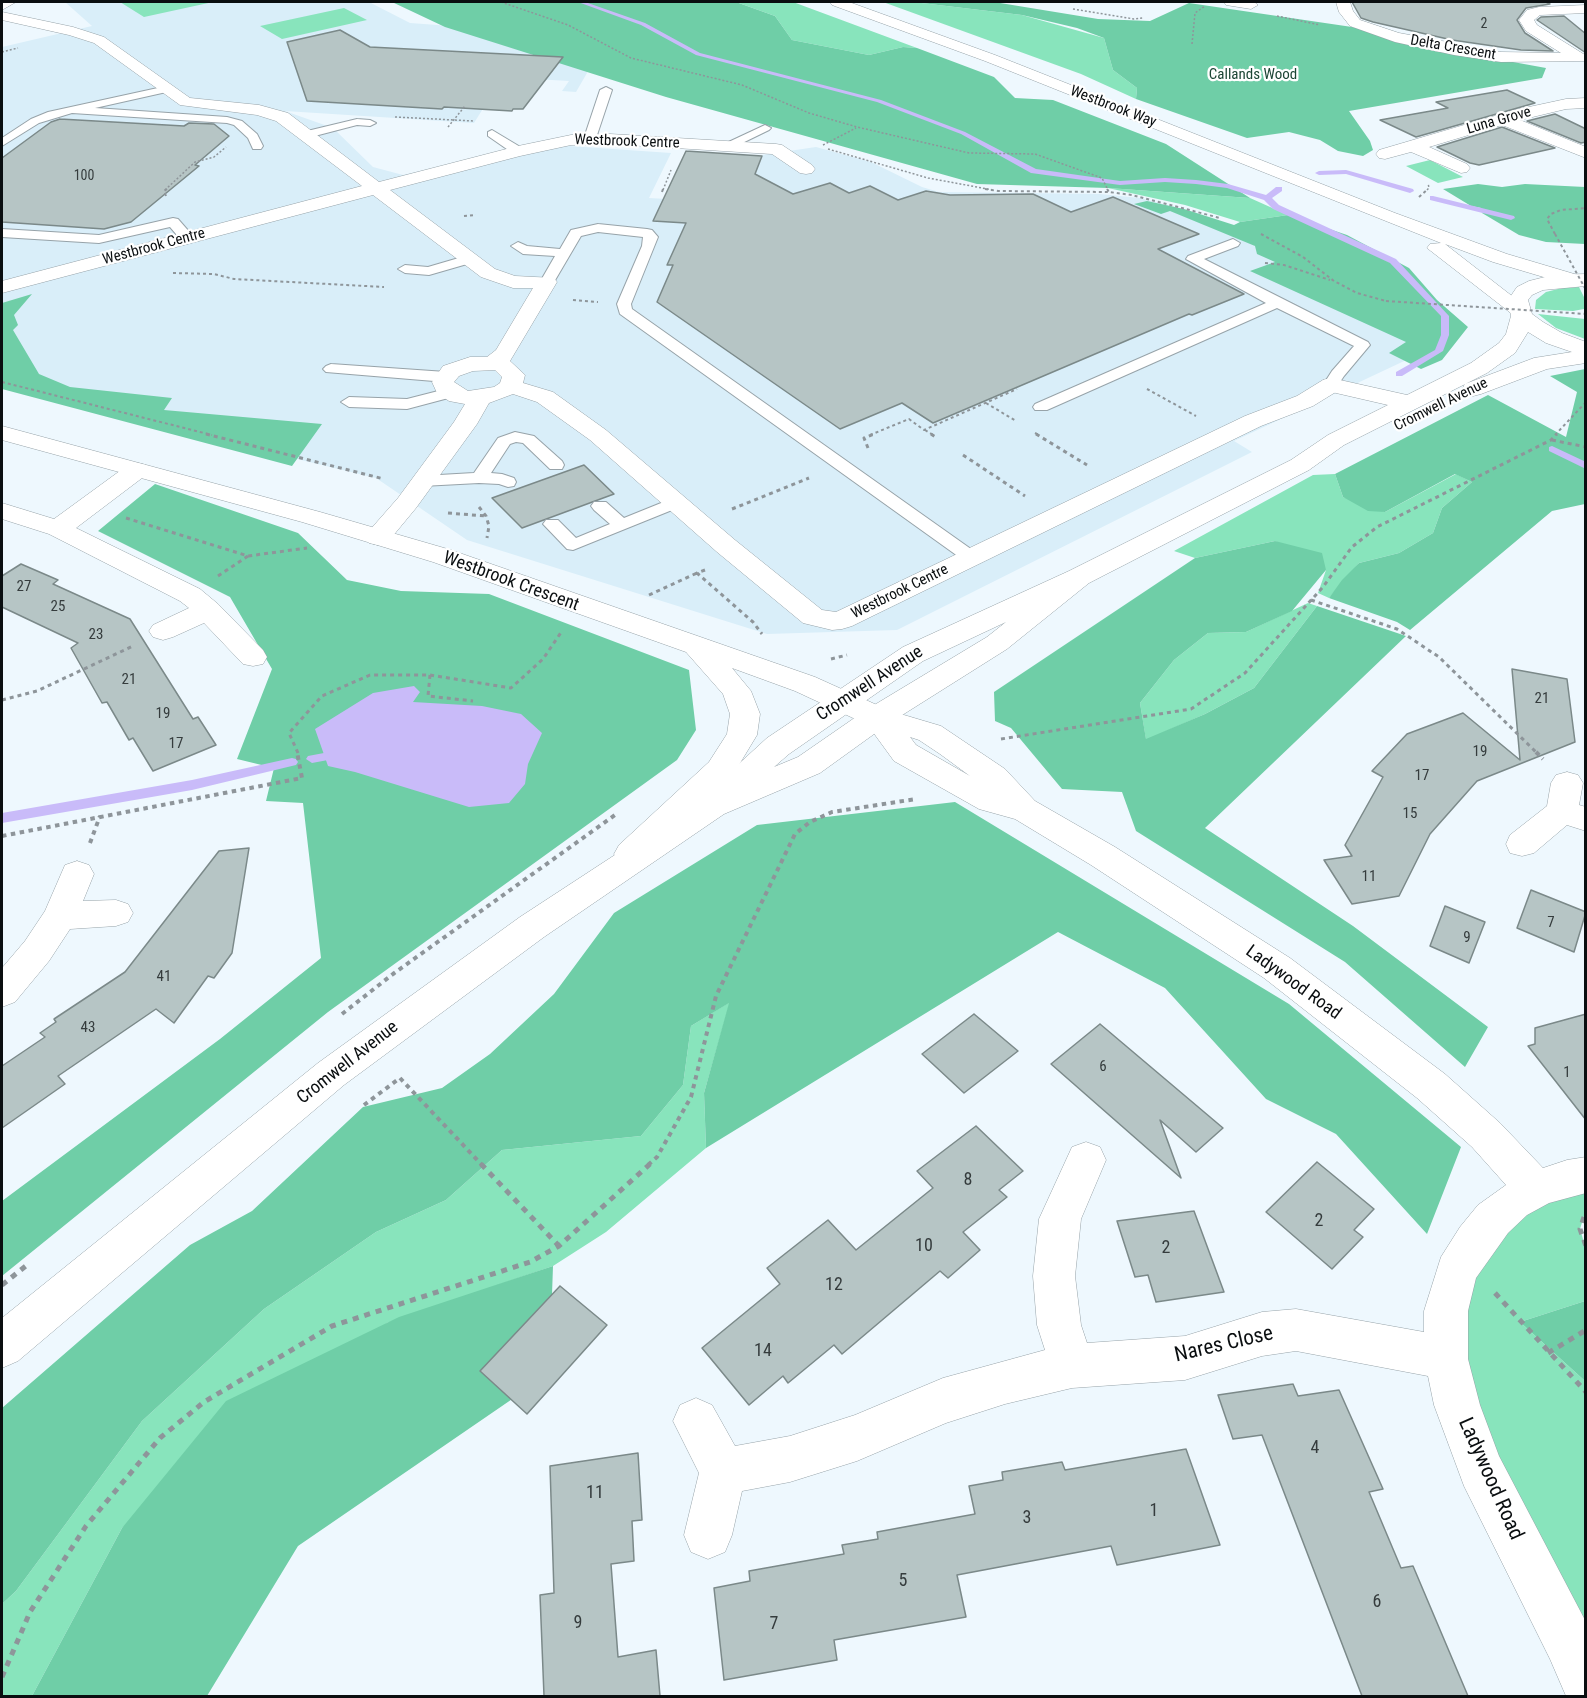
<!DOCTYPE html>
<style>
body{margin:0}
#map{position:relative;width:1587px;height:1698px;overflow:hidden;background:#eef8fe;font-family:"Roboto Condensed",sans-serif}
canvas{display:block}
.frame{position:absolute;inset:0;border:3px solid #0a0e10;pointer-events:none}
</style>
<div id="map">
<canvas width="1587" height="1698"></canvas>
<div class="frame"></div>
</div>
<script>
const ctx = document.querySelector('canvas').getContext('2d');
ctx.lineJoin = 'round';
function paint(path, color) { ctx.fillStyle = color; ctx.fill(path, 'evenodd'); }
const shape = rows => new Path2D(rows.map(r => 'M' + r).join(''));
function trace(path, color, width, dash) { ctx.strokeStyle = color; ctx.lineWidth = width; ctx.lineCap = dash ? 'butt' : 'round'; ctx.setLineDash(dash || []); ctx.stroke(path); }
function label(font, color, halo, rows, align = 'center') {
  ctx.font = font + ' "Roboto Condensed",sans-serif'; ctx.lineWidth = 4.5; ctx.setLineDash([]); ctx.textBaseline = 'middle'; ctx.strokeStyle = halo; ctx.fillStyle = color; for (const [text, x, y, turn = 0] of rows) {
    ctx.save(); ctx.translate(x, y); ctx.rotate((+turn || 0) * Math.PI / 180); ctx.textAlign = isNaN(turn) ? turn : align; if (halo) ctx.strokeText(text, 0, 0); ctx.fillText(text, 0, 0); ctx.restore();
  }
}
const built = shape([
 [65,2,369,2,410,23,492,29,594,61,576,92,562,91,569,81,517,78,484,107,474,123,285,111,333,128,373,167,403,175,540,144,671,153,649,198,703,201,753,179,762,155,816,147,871,162,922,187,939,192,1100,194,1140,198,1197,213,1434,347,1234,441,1252,452,897,630,767,634,467,540,376,478,2,388,2,47,92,26]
]);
const green = shape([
 [120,2,213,2,144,17],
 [736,2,793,2,917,48,903,47,869,55,792,40,775,16],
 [883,2,913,2,1022,15,1104,38,1113,70,1137,88,1136,99,1081,74],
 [344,8,367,20,282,39,260,26],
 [1430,160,1463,177,1438,183,1406,166],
 [1108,188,1250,198,1288,215,1240,222,1185,205],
 [1579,287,1585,299,1584,309,1573,311,1535,309,1536,300,1546,292,1562,288],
 [1538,314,1585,319,1585,339,1556,328],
 [1335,474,1343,497,1385,512,1456,474,1472,482,1442,508,1433,533,1399,553,1359,563,1329,598,1318,593,1326,570,1275,541,1195,558,1174,551,1313,475],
 [1308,603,1317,606,1254,688,1205,714,1146,740,1140,703,1174,660,1208,633,1246,632],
 [730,1002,704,1093,706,1148,606,1232,553,1266,387,1323,122,1528,32,1696,2,1696,2,1604,16,1591,142,1421,264,1309,376,1232,446,1200,502,1150,641,1136,683,1085,691,1026],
 [1585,1175,1585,1213,1580,1229,1585,1246,1585,1301,1520,1322,1585,1381,1585,1690,1457,1405,1475,1241]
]);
const forest = shape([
 [392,2,736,2,775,16,792,40,869,55,903,47,917,48,994,77,1015,98,1053,100,1166,144,1250,198,1108,188,977,184,666,97,445,27],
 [913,2,994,2,1098,19,1150,21,1189,3,1386,32,1458,52,1546,68,1542,78,1349,111,1370,141,1373,150,1363,156,1338,151,1320,140,1289,132,1247,138,1136,99,1137,88,1113,70,1104,38,1077,28,1022,15],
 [1478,184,1502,187,1525,184,1585,187,1585,244,1546,242,1519,235,1482,213,1481,208,1471,206,1443,189],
 [1147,201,1184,209,1234,225,1240,222,1288,215,1347,235,1409,268,1437,300,1468,327,1442,360,1421,369,1389,353,1406,342,1250,271,1275,262,1257,254,1255,246,1170,211,1161,214,1134,204],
 [32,294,14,315,18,325,13,330,39,374,70,387,172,398,164,410,322,424,292,466,2,389,2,303],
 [1585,369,1585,504,1552,511,1410,630,1397,622,1329,598,1342,580,1359,563,1399,553,1433,533,1442,508,1472,482,1455,474,1385,512,1368,511,1343,497,1335,474,1488,395,1566,437,1577,392,1550,376],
 [155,484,298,533,347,580,401,591,489,594,689,670,696,730,677,760,328,1012,2,1276,2,1201,220,1039,321,958,303,803,266,801,274,768,237,759,272,669,230,597,98,531],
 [1275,541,1322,553,1326,570,1292,611,1246,632,1208,633,1174,660,1140,703,1146,739,1205,714,1254,688,1317,606,1406,636,1205,828,1353,926,1488,1027,1465,1067,1345,962,1136,831,1122,792,1062,789,1011,728,995,721,994,692,1195,558],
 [955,802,1289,1004,1461,1147,1427,1234,1336,1134,1266,1099,1165,988,1058,932,706,1148,704,1093,729,1003,691,1026,683,1085,641,1136,502,1150,446,1200,376,1232,264,1309,142,1421,16,1591,2,1604,2,1408,190,1245,252,1211,363,1107,442,1088,490,1054,554,994,614,913,757,825],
 [553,1266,550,1352,521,1393,298,1546,207,1696,32,1696,122,1528,226,1401,399,1317],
 [1585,1301,1586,1301,1585,1381,1520,1322]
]);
const water = shape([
 [414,686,420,692,413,702,482,706,521,714,542,733,528,764,525,784,509,803,469,807,355,772,328,766,315,729,373,693]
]);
const stream = shape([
 [578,2,585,2,645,23,700,53,881,100,965,132,1036,169,1120,181,1165,178,1196,180,1228,184,1266,195,1276,187,1282,187,1282,191,1272,198,1279,205,1396,259,1449,316,1449,335,1443,351,1402,376,1396,376,1396,372,1435,350,1441,335,1441,316,1390,263,1273,209,1264,200,1227,188,1196,184,1165,182,1120,185,1031,173,961,134,877,102,696,55,641,25,578,2],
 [1346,170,1413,189,1414,191,1410,193,1346,174,1319,175,1315,173,1319,171,1346,170],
 [1433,196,1514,216,1515,218,1511,220,1430,200,1430,196,1433,196],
 [1552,446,1586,462,1586,469,1549,451,1549,447,1552,446],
 [324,753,328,754,330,757,328,760,312,763,306,759,308,756,324,753],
 [292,758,296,759,298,762,296,765,192,790,2,823,2,813,192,780,292,758]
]);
const building = shape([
 [1352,2,1546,2,1550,4,1526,8,1517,20,1525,33,1553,51,1521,50,1452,40,1373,22,1361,18,1352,2],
 [1564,16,1586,34,1586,53,1537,20,1541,17,1564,16],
 [340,30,370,47,563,57,523,109,513,109,512,111,444,107,442,109,307,101,287,42,340,30],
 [1507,90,1535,103,1416,137,1380,120,1448,108,1436,102,1507,90],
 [1555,114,1586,129,1586,142,1581,143,1527,121,1555,114],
 [60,119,184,126,189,123,214,124,229,136,195,165,199,166,131,222,104,229,2,222,2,158,51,122,60,119],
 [1502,127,1555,148,1479,165,1470,163,1437,147,1502,127],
 [686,151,762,156,755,174,793,194,830,183,849,193,870,186,898,200,926,191,950,195,1033,194,1071,212,1113,197,1199,234,1158,249,1244,294,1192,315,1189,314,933,423,902,403,840,429,657,302,673,265,667,265,686,223,653,221,686,151],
 [584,465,614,494,522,528,492,498,584,465],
 [21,564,58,580,53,584,130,619,193,719,198,717,216,745,153,771,133,738,129,740,107,702,102,703,71,648,78,643,2,607,2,576,21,564],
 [1512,669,1567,679,1575,742,1477,781,1430,834,1399,896,1352,904,1324,860,1352,856,1345,845,1383,777,1372,771,1407,734,1463,713,1520,760,1512,669],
 [249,848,232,953,214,978,208,976,174,1023,156,1009,58,1076,65,1084,2,1128,2,1066,45,1037,40,1033,56,1022,54,1019,125,972,219,851,249,848],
 [1531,890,1586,912,1574,952,1517,928,1531,890],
 [1445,906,1485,922,1469,963,1430,946,1445,906],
 [974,1014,1018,1051,964,1093,922,1054,974,1014],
 [1586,1014,1586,1120,1528,1046,1535,1044,1535,1028,1586,1014],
 [1100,1024,1223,1128,1196,1152,1160,1120,1181,1178,1051,1064,1100,1024],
 [976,1126,1023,1171,999,1190,1007,1197,963,1232,980,1250,948,1278,940,1271,842,1354,834,1345,788,1383,783,1376,749,1405,702,1348,780,1284,767,1268,828,1220,856,1250,933,1188,917,1171,976,1126],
 [1317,1162,1374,1209,1354,1230,1363,1237,1332,1269,1266,1212,1317,1162],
 [1194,1211,1224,1292,1156,1302,1148,1275,1135,1277,1117,1221,1194,1211],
 [560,1286,607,1325,527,1414,480,1371,560,1286],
 [1293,1384,1298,1396,1339,1390,1383,1489,1369,1492,1401,1568,1413,1566,1468,1696,1362,1696,1262,1435,1233,1439,1218,1395,1293,1384],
 [1186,1449,1220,1545,1117,1565,1111,1546,957,1575,966,1617,834,1640,837,1660,724,1680,714,1588,750,1581,749,1571,844,1554,842,1545,878,1539,877,1532,975,1514,969,1486,1003,1480,1002,1472,1062,1462,1065,1470,1186,1449],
 [638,1453,642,1520,632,1521,634,1561,611,1564,618,1657,656,1650,660,1696,544,1696,540,1595,554,1593,550,1466,638,1453]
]);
const pathFar4 = shape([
 [501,2,568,25,631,58,742,85,809,113,857,127,969,153,1035,154,1102,178,1108,190],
 [1073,9,1134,19,1143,18],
 [1277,16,1320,25],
 [1192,44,1195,13,1205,6],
 [2,52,18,48],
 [395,117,474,121],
 [448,127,465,106],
 [823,145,856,128],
 [828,149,928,178,993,190],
 [165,190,195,162,214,157,226,147],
 [663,190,671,170],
 [1427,190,1429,188,1428,183]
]);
const pathFar3 = shape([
 [985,189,998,191,1109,192,1132,195,1220,218],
 [1107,189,1109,192],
 [662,192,663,189],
 [166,196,164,191,167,189],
 [1419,197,1428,189],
 [464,216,476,215],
 [1261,234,1303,257,1334,281,1357,293,1386,301],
 [1555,234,1547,219,1551,214,1561,210,1586,208],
 [1265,263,1284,265,1330,280],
 [173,273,214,274,234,279,384,287],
 [573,300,598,302],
 [2,382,212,435],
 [1147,389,1196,416],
 [986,403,1016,421],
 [925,430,933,435],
 [1035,433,1039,435],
 [870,435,909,419,924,430,1017,389],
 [1555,435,1586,402]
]);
const pathFar2 = shape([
 [206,434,384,479],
 [931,434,937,438],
 [1036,434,1087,465],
 [1552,440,1586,447],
 [868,448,864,438,874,434],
 [963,455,1025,496],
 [479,507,486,516,489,526,487,538],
 [732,509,809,478],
 [448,513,486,516],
 [126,518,248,556,307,548],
 [705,570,697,573,753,622,762,634],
 [218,576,248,556],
 [649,595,697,573],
 [1311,600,1397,629,1439,657,1537,753],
 [831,659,847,655],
 [430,675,428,696,473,701],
 [2,700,37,691,133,646],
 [1001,739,1191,709,1245,673,1323,587,1352,547,1377,527,1551,440,1557,434],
 [298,753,289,733,322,696,370,675,430,675,511,688,543,659,562,631]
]);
const pathFar1 = shape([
 [1536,752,1543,759],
 [2,836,302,778,297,752],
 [90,843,100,816],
 [342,1014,393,974,615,815],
 [364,1105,400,1078,482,1165],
 [648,1165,657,1157,691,1097,716,996,795,834,810,822,832,812,916,799]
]);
const path = shape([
 [481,1164,559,1246],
 [1584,1217,1580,1229,1586,1246],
 [2,1285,27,1265],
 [1495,1293,1586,1392],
 [1548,1353,1586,1330],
 [2,1677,30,1612,86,1526,160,1438,204,1402,332,1326,530,1262,559,1246,650,1164]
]);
const lane = shape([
 [167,86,173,89,171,91,95,108,227,117,242,121,257,134,263,146,261,149,253,149,248,138,234,125,227,123,72,113,39,123,2,146,2,138,31,119,48,112,167,86],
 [606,87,612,90,596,138,594,140,586,140,584,138,600,90,606,87],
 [357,119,370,120,376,123,370,126,357,125,307,138,301,134,303,132,357,119],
 [765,125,771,128,769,130,730,149,722,149,720,146,765,125],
 [492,130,522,148,522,154,514,154,488,136,488,132,492,130],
 [173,218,178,219,192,235,194,238,192,241,182,241,170,227,99,243,2,237,2,229,99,235,173,218],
 [598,224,647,229,652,230,658,237,631,304,632,309,978,554,981,558,978,562,966,562,620,314,617,304,642,246,643,237,598,232,581,236,554,282,547,286,540,282,555,256,523,254,511,246,518,242,527,246,560,249,571,230,598,224],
 [1233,239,1240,243,1238,246,1204,259,1368,342,1370,345,1344,376,1336,388,1331,390,1323,385,1332,371,1354,346,1277,308,1047,410,1035,410,1033,407,1035,404,1266,303,1186,259,1188,256,1233,239],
 [469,255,474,256,476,259,474,262,429,275,405,273,398,269,405,265,428,267,469,255],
 [331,364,446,372,454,377,446,382,326,372,323,369,326,366,331,364],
 [450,388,458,393,456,396,407,409,349,407,341,402,349,397,407,399,450,388],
 [515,432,534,436,562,461,564,465,562,469,550,469,523,443,516,442,510,444,491,473,502,474,514,478,516,482,514,486,508,487,499,484,479,483,422,486,416,485,414,481,416,477,422,476,474,473,498,438,515,432],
 [676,497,682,498,685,502,682,506,573,550,567,549,543,524,546,520,558,520,576,538,610,524,594,510,591,506,594,502,606,502,624,518,676,497]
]);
const street = shape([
 [1224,2,1254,2,1258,5,1251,9,1226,5,1224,2],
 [1336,2,1350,2,1353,11,1360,20,1399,33,1501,52,1561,53,1526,31,1519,20,1527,10,1539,7,1586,5,1586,13,1540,15,1534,20,1537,25,1585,55,1586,61,1501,62,1454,55,1395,42,1350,26,1339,12,1336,2],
 [2,12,73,27,104,37,190,98,259,105,288,113,379,182,518,146,571,135,610,134,776,144,782,145,812,165,815,169,812,173,806,174,800,173,772,154,610,144,571,145,520,156,390,190,495,269,515,276,554,278,557,282,510,361,525,375,523,383,553,392,606,430,735,540,822,610,836,612,1245,416,1297,396,1323,380,1331,378,1339,380,1342,385,1339,390,1313,406,1261,426,852,626,842,629,832,630,803,623,717,552,590,440,537,402,513,394,489,403,477,424,416,508,387,543,378,545,369,543,365,537,369,531,398,498,454,422,465,404,449,401,437,393,432,382,443,366,470,357,487,357,496,350,533,288,513,288,481,277,373,195,2,293,2,281,362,186,276,121,257,115,180,105,94,43,69,35,2,20,2,12],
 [495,370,502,377,500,383,494,387,468,391,454,382,459,376,473,371,495,370],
 [1586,98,1586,108,1566,109,1520,120,1586,147,1586,158,1502,125,1429,147,1467,164,1470,168,1467,172,1461,173,1411,152,1385,159,1379,158,1376,154,1379,150,1515,110,1566,99,1586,98],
 [137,463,146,465,149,470,146,475,76,528,200,589,218,604,263,650,267,657,263,664,253,666,243,664,204,623,173,637,163,640,153,637,149,631,153,625,189,608,180,601,49,534,2,519,2,503,54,519,128,465,137,463],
 [877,707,941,726,1005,769,1035,801,1115,847,1290,958,1445,1074,1500,1123,1543,1168,1567,1160,1586,1157,1586,1193,1549,1203,1527,1215,1508,1233,1476,1278,1468,1311,1468,1359,1480,1405,1499,1456,1586,1622,1586,1696,1566,1696,1550,1659,1464,1486,1434,1405,1428,1376,1296,1351,1262,1356,1185,1380,1072,1388,1005,1404,946,1423,857,1461,790,1482,742,1491,732,1535,725,1552,708,1559,691,1552,684,1535,699,1473,673,1421,680,1405,696,1398,712,1405,735,1446,790,1436,855,1415,943,1378,1045,1350,1037,1325,1033,1276,1039,1219,1072,1147,1086,1142,1100,1147,1106,1160,1081,1219,1075,1276,1081,1325,1087,1343,1185,1336,1262,1312,1296,1309,1424,1332,1424,1311,1441,1257,1460,1227,1478,1205,1506,1185,1472,1147,1417,1098,1264,978,1091,865,1015,819,979,809,894,761,862,717,866,710,877,707],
 [910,737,919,740,940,754,970,776,916,745,910,737],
 [1567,772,1578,775,1583,783,1579,805,1586,807,1586,831,1567,825,1534,853,1522,856,1510,853,1506,844,1510,835,1547,806,1551,783,1556,775,1567,772],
 [77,861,89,865,94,874,83,901,116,900,128,904,133,913,128,922,116,926,70,929,49,961,15,1002,2,1007,2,968,25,941,45,911,65,865,77,861]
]);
const secondary = shape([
 [2,2,16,2,2,10,2,2],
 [830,2,849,2,995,55,1395,213,1507,254,1581,276,1584,280,1581,284,1567,284,1493,262,1445,244,1530,310,1526,314,1519,316,1512,314,1427,248,1430,244,1441,243,985,61,832,5,830,2],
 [2,426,320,512,451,550,815,677,888,710,892,717,888,724,877,727,866,724,795,691,732,668,751,691,760,714,757,735,731,778,643,863,631,866,619,863,614,854,619,845,709,762,727,734,730,714,723,694,686,652,433,562,302,522,2,440,2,426]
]);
const primary = shape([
 [1586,274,1586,286,1543,290,1532,295,1528,300,1532,314,1543,322,1562,333,1586,342,1586,363,1547,369,1481,394,1473,396,1465,394,1462,389,1465,384,1534,358,1572,352,1546,343,1528,332,1515,353,1487,373,1344,445,1309,470,1089,583,1007,649,888,724,820,773,724,814,544,937,344,1085,18,1361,2,1368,2,1318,318,1063,520,917,702,798,715,792,714,790,719,782,767,738,903,647,1069,571,1291,460,1328,435,1388,405,1323,390,1320,385,1323,380,1331,378,1407,395,1471,363,1499,343,1506,334,1511,316,1508,300,1517,287,1529,281,1553,275,1586,274],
 [1006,622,987,637,866,710,798,757,774,767,789,754,923,661,1006,622]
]);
const pathBridge = shape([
 [1555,234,1586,290],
 [1386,301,1586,314]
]);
const farNumbernames = [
 ["2",1484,24],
 ["100",84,176]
];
const farStreetnames = [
 ["Delta Crescent",1453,48,10],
 ["Westbrook Way",1113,107,21],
 ["Luna Grove",1499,121,-16],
 ["Westbrook Centre",627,142,2],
 ["Westbrook Centre",154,247,-15],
 ["Cromwell Avenue",1441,405,-26],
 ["Westbrook Centre",900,592,-26]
];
const farParknames = [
 ["Callands Wood",1253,75]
];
const numberNames = [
 ["27",24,587],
 ["25",58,607],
 ["23",96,635],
 ["21",129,680],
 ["21",1542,699],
 ["19",163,714],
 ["17",176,744],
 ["19",1480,752],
 ["17",1422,776],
 ["15",1410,814],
 ["11",1369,877],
 ["7",1551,923],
 ["9",1467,938],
 ["41",164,977],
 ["43",88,1028],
 ["6",1103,1067],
 ["1",1567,1073]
];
const streetNames = [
 ["Westbrook Crescent",511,582,20],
 ["Cromwell Avenue",870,684,-33],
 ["Ladywood Road",1293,983,36],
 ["Cromwell Avenue",348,1063,-38]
];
const nearNumbernames = [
 ["8",968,1180],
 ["2",1319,1221],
 ["10",924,1246],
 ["2",1166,1248],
 ["12",834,1285],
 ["14",763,1351],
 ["4",1315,1448],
 ["11",595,1493],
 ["1",1154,1511],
 ["3",1027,1518],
 ["5",903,1581],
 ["6",1377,1602],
 ["9",578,1623],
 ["7",774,1624]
];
const nearStreetnames = [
 ["Nares Close",1224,1345,-13],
 ["Ladywood Road",1490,1479,66]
];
paint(built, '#d9eef9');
paint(green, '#88e4bc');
paint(forest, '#6fcea7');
paint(water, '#c9bbf9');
paint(stream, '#c9bbf9');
paint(building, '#b6c5c5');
trace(building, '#7b8989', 1.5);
trace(lane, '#97a3a9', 2);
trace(street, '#97a3a9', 1);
trace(secondary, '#97a3a9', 1);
trace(primary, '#97a3a9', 1);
trace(pathFar4, '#8e959a', 1.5, [2, 2]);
trace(pathFar3, '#8e959a', 2, [3, 3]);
trace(pathFar2, '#8e959a', 3, [4, 4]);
trace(pathFar1, '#8e959a', 4, [4.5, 4.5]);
trace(path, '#8e959a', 5, [6, 6]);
paint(lane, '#fff');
paint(street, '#fff');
paint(secondary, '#fff');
paint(primary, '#fff');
trace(pathBridge, '#8e959a', 2, [3, 3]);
label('14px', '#353c3d', null, farNumbernames);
label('15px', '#0a0e10', '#fff', farStreetnames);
label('15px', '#1b4534', '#fff', farParknames);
label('15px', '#353c3d', null, numberNames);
label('18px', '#0a0e10', '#fff', streetNames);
label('18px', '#353c3d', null, nearNumbernames);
label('21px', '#0a0e10', '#fff', nearStreetnames);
</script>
